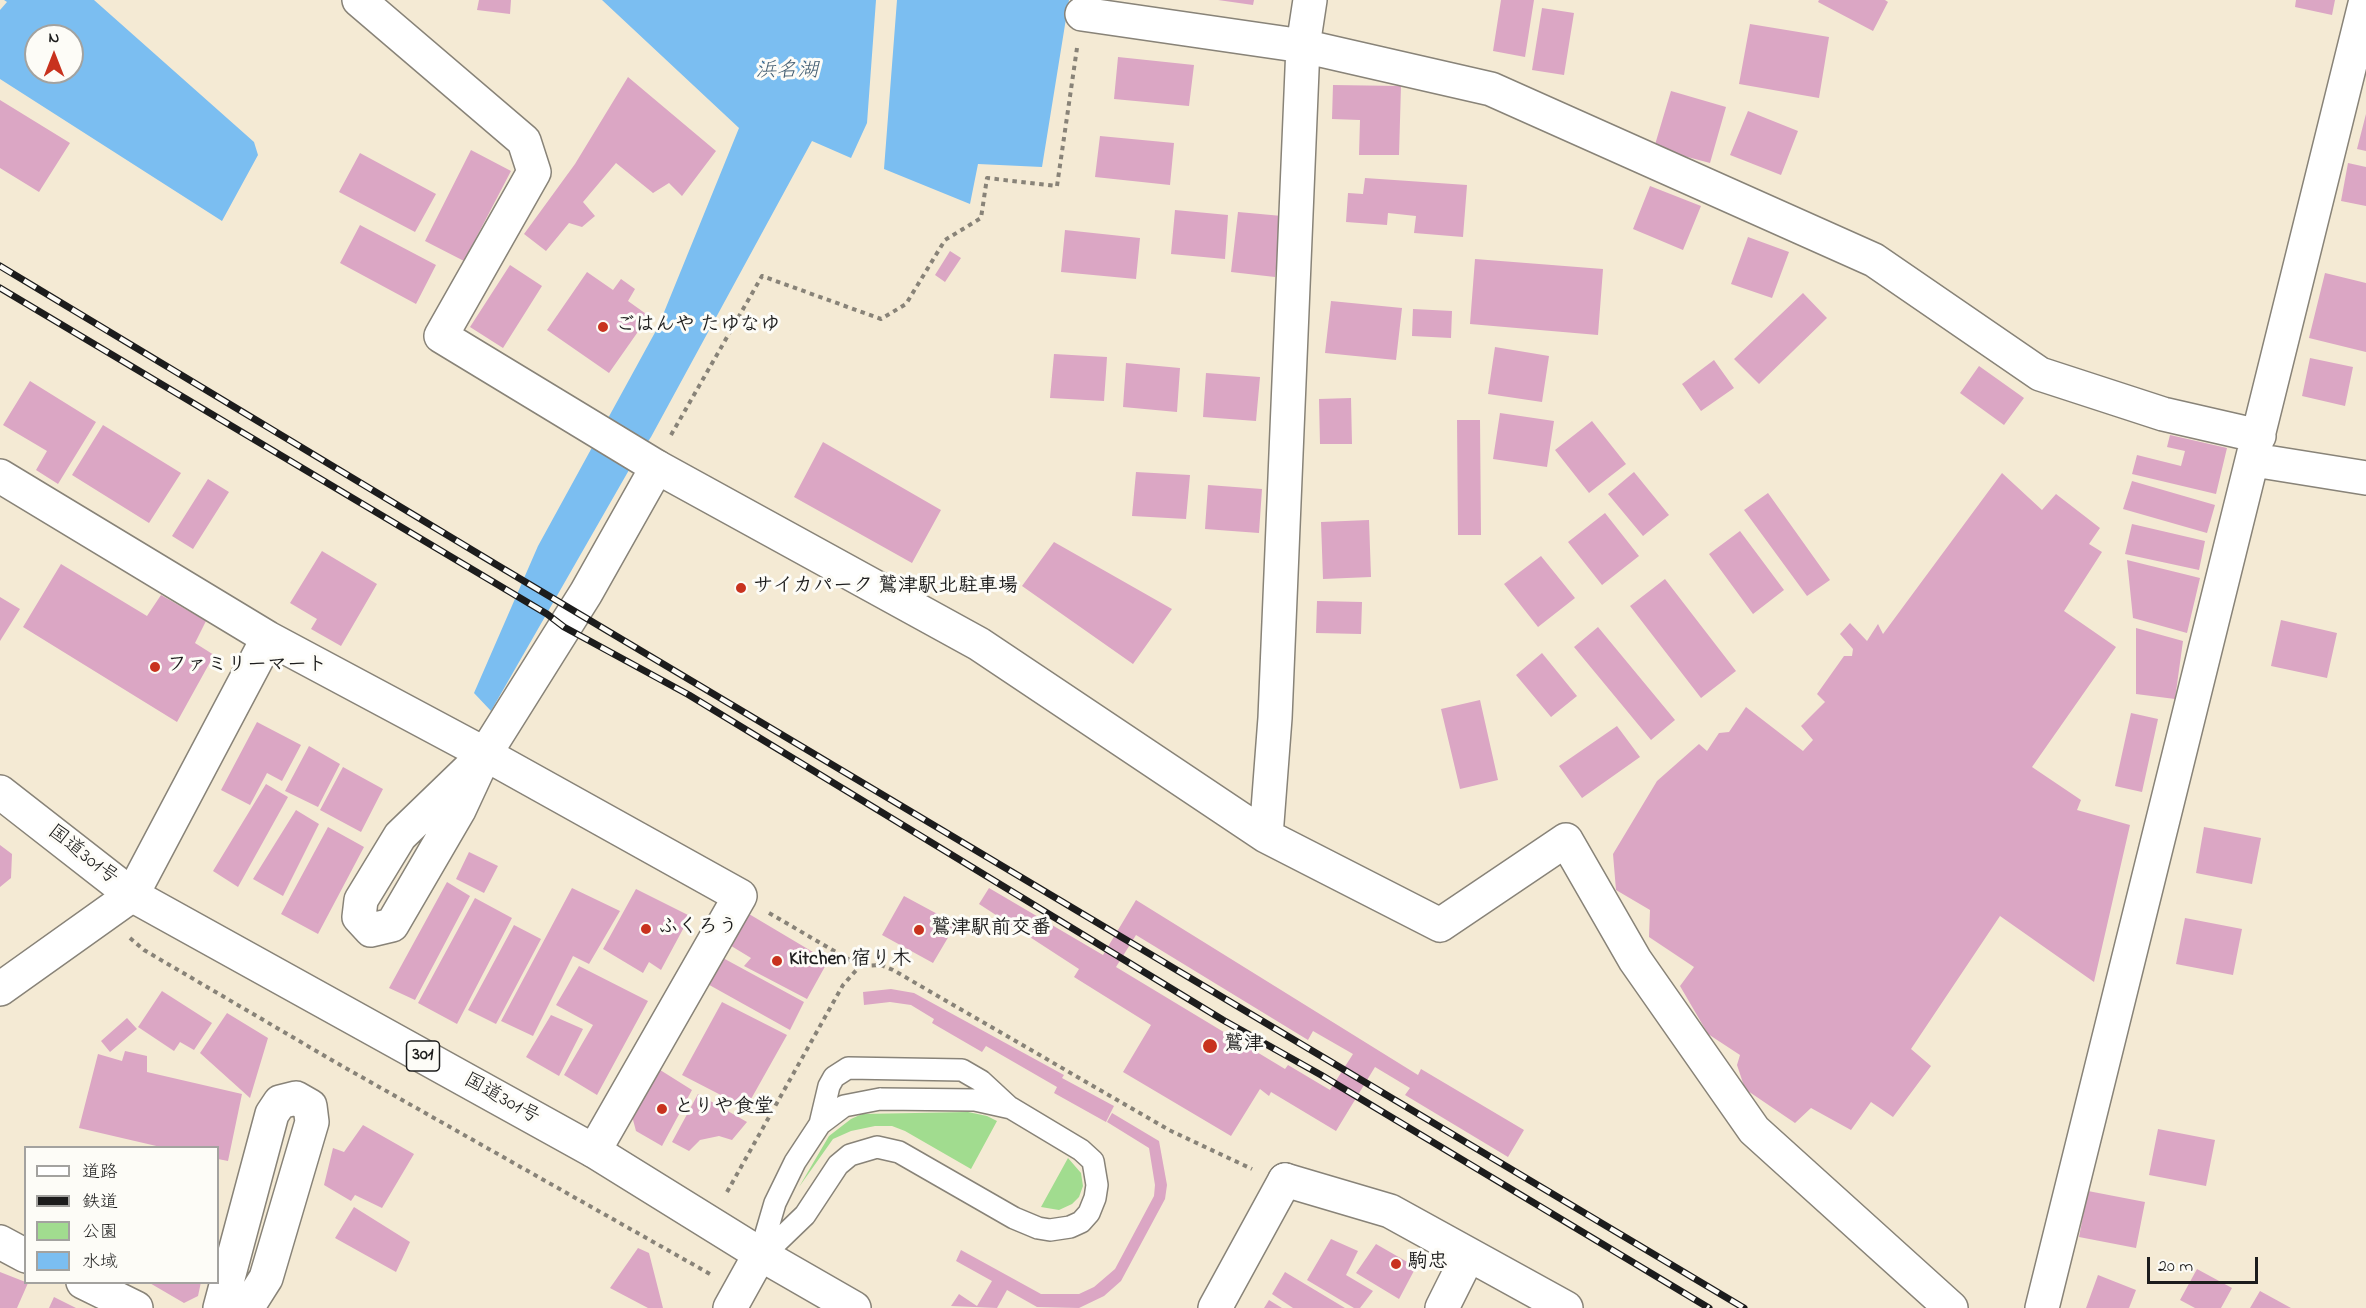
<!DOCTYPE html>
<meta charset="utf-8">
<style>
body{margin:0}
#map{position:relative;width:2366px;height:1308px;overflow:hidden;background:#f4ead4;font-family:"Indie Flower","Klee One",sans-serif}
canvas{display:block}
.legend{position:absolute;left:24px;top:1146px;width:195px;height:138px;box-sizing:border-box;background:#fdfcf7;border:2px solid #a3a29f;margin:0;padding:8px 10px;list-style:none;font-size:18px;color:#1c1c1c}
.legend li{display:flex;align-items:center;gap:12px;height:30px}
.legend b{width:30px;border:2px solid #a3a29f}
.north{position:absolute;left:24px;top:24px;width:60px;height:60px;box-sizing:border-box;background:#fdfcf7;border:2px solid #a3a29f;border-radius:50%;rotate:0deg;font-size:16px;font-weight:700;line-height:24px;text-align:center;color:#1c1c1c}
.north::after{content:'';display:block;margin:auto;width:21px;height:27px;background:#c8321e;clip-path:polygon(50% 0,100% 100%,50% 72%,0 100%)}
.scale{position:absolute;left:2147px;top:1257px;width:111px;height:27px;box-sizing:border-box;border:3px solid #1c1c1c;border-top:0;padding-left:8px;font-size:18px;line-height:21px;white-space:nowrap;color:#1c1c1c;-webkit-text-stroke:4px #fdfcf7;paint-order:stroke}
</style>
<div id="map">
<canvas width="2366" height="1308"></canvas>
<ul class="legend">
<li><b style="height:8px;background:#fff"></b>道路</li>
<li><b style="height:8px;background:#1c1c1c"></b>鉄道</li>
<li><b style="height:16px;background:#a1dc8f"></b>公園</li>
<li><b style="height:16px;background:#7bbef1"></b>水域</li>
</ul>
<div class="north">N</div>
<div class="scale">20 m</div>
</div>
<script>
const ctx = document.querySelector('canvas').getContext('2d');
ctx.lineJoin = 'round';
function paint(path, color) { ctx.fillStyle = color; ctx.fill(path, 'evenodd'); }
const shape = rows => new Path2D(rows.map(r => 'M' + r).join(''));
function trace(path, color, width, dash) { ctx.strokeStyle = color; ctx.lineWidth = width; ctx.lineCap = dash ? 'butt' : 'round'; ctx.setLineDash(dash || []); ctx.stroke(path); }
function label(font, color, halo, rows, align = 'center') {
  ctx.font = font + ' "Indie Flower","Klee One",sans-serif'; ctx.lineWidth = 6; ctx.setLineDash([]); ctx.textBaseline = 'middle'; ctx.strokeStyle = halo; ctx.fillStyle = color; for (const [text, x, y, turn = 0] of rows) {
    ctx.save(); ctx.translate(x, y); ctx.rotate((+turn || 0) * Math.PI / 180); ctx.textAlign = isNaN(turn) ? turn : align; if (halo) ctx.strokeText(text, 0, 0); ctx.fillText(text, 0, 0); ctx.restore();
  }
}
const green = shape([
 [968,1112,987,1116,997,1121,971,1169,905,1131,892,1126,875,1126,851,1131,833,1139,799,1187,829,1136,851,1119,862,1114],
 [1068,1158,1081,1173,1083,1186,1079,1197,1072,1204,1059,1210,1041,1207]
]);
const water = shape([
 [4,0,94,0,254,142,258,155,222,221,0,79,0,10,7,2],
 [36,36,72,36,72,72,36,72],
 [602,0,876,0,867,123,851,158,812,141,651,437,629,470,491,711,474,693,538,546,658,327,739,128],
 [897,0,1069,0,1042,167,978,164,970,204,884,169]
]);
const building = shape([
 [479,0,511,0,510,14,477,10],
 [1218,0,1254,0,1253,5],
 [1501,0,1534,0,1525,57,1493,51],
 [1819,0,1885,0,1888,2,1873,31,1818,2],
 [2296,0,2335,0,2332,15,2295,7],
 [1542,8,1574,13,1564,75,1532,70],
 [1750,24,1829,37,1819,98,1739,84],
 [1118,57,1194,65,1189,106,1114,99],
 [628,77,716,151,682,196,669,183,653,193,616,163,583,202,595,216,582,227,569,223,546,251,524,234,575,164],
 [1333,85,1401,86,1399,155,1359,155,1360,120,1332,119],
 [1671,91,1726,107,1710,163,1654,148],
 [0,100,70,143,39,192,0,168],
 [1748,111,1798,131,1781,175,1730,155],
 [2366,114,2366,151,2357,149],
 [1100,136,1174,143,1170,185,1095,177],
 [471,150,511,171,464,261,425,241],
 [360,153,436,194,415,232,339,192],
 [2348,163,2366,167,2366,206,2341,201],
 [1365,178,1467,185,1463,237,1414,233,1416,216,1388,213,1387,225,1346,222,1348,193,1363,194],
 [1650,186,1701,206,1683,250,1633,229],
 [1175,210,1228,215,1225,259,1171,254],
 [1238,212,1282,216,1275,277,1231,272],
 [360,225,436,265,416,304,340,263],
 [1065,230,1140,238,1136,279,1061,272],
 [1748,237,1789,252,1772,298,1731,284],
 [950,251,961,258,945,282,935,275],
 [1475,259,1603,269,1598,335,1470,324],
 [510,265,542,286,503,348,470,327],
 [587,272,613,290,621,279,635,289,628,301,649,316,609,373,547,330],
 [2325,273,2366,283,2366,352,2309,338],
 [1803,293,1827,318,1759,384,1734,359],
 [1331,301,1402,308,1396,360,1325,353],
 [1413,309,1452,311,1451,338,1412,336],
 [1495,347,1549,356,1542,402,1488,394],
 [1054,354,1107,357,1104,401,1050,398],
 [2310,358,2353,367,2345,406,2302,396],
 [1714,360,1734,388,1701,411,1682,384],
 [1126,363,1180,368,1177,412,1123,407],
 [1979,366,2024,398,2004,425,1960,393],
 [1206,373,1260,377,1256,421,1203,417],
 [30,381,96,422,58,484,36,470,47,451,3,425],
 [1351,398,1352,444,1320,444,1319,399],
 [1500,413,1554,421,1547,467,1493,459],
 [1457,420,1480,420,1481,535,1458,535],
 [1592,421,1626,464,1589,493,1555,450],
 [103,425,181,473,149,523,72,475],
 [2170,435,2227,448,2216,494,2132,474,2137,455,2181,466,2185,451,2167,447],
 [823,442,941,510,912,563,794,497],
 [1136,472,1190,475,1186,519,1132,516],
 [1634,472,1669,515,1643,536,1608,494],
 [2002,473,2042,510,2056,494,2100,528,2089,544,2102,552,2064,611,2116,647,2032,767,2081,800,2077,810,2130,825,2094,982,2000,916,1911,1049,1931,1066,1893,1117,1871,1102,1851,1130,1811,1108,1795,1123,1745,1089,1737,1065,1740,1055,1708,1034,1680,986,1694,967,1649,937,1650,910,1616,890,1613,854,1657,781,1699,744,1707,751,1719,733,1729,732,1746,707,1803,751,1813,740,1801,726,1825,702,1817,694,1844,656,1852,656,1853,649,1840,634,1850,623,1867,641,1878,624,1883,634],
 [208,479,229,492,193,549,172,536],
 [2132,481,2215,505,2207,533,2123,509],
 [1208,485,1262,489,1259,533,1205,529],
 [1768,493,1830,580,1807,596,1744,510],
 [1605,513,1639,556,1602,585,1568,542],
 [1369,520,1371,577,1323,579,1321,522],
 [2132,524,2205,541,2199,570,2125,554],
 [1740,531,1784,590,1753,614,1709,554],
 [1054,542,1172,609,1133,664,1022,586],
 [322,551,377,584,341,646,311,629,317,619,290,603],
 [1541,556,1575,598,1538,627,1504,584],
 [2127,560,2200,578,2187,633,2133,618],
 [61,564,147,616,161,595,206,621,195,643,214,655,177,722,23,627],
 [1665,579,1736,671,1701,698,1630,606],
 [0,597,20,609,0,641],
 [1317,601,1362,602,1361,634,1316,633],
 [2281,620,2337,633,2327,678,2271,666],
 [1598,627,1675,720,1651,740,1574,647],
 [2136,628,2183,641,2175,699,2136,694],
 [1542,653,1577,696,1551,717,1516,675],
 [1480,700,1498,780,1460,789,1441,709],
 [2131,713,2158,719,2142,792,2115,786],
 [257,722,301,745,282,781,267,773,250,805,221,790],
 [1617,726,1640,757,1582,798,1559,766],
 [309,746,340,764,318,807,285,791],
 [343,767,383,789,361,832,320,810],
 [266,784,288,797,238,887,213,871],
 [296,810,319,824,283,896,253,879],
 [328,827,364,847,318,934,281,914],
 [2204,827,2261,838,2252,884,2196,873],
 [0,845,12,854,11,878,0,887],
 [469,852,498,866,484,893,456,879],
 [447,882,470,896,415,1000,389,988],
 [572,888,620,911,589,964,573,956,533,1036,501,1021],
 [989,888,1103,955,1136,900,1418,1075,1421,1069,1524,1130,1508,1157,1405,1095,1410,1088,1375,1067,1336,1131,1271,1092,1269,1096,1260,1089,1231,1136,1123,1072,1151,1025,1074,977,1079,969,979,904],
 [1136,935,1308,1040,1313,1031,1353,1054,1330,1090,1288,1065,1285,1069,1116,967],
 [636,889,690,916,661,970,649,962,643,973,603,949],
 [904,896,956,924,933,963,882,935],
 [475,898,512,918,457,1024,418,1003],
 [749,914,828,961,807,999,744,966,751,958,728,944],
 [2185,918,2242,929,2233,975,2176,964],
 [514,925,541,939,496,1024,468,1010],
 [723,958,804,1002,790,1030,704,982],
 [579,966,648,1001,597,1095,564,1075,593,1025,556,1005],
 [891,989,914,993,1064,1075,1062,1078,1114,1106,1106,1122,1054,1093,1057,1087,986,1046,982,1052,932,1023,934,1019,911,1005,890,1002,864,1005,863,992],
 [162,991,212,1023,194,1050,180,1042,174,1051,138,1027],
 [722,1002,787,1035,746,1108,682,1075],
 [227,1013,268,1038,250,1098,200,1053],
 [551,1015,583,1029,559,1076,526,1057],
 [127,1018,137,1029,110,1052,101,1041],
 [125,1051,147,1056,147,1072,242,1094,228,1161,218,1159,218,1148,165,1148,79,1128,98,1054,122,1061],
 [657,1068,692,1090,662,1146,636,1131,632,1116],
 [698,1094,747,1122,732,1140,719,1136,700,1140,689,1151,672,1142],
 [1112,1113,1159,1141,1167,1185,1165,1199,1121,1281,1104,1296,1079,1308,1037,1307,1007,1290,997,1308,951,1306,959,1294,977,1306,992,1281,956,1261,961,1250,1041,1294,1079,1294,1094,1287,1115,1269,1154,1196,1155,1185,1149,1148,1107,1122],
 [363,1125,414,1154,382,1208,355,1195,351,1201,324,1185,333,1148,344,1152],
 [2158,1129,2215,1140,2206,1186,2149,1175],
 [2088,1191,2145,1202,2136,1248,2079,1237],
 [354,1207,410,1242,396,1272,335,1238],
 [1331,1239,1358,1251,1346,1275,1373,1291,1360,1308,1354,1308,1307,1280],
 [1376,1244,1416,1267,1399,1299,1356,1273],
 [638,1248,649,1253,663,1308,648,1308,610,1288],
 [2197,1269,2232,1288,2221,1308,2195,1308,2180,1300],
 [0,1272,28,1283,17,1308,0,1308],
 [1285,1272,1345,1308,1293,1308,1272,1294],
 [2098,1275,2136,1290,2129,1308,2086,1308],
 [148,1282,201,1282,198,1296,184,1303],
 [2260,1291,2291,1308,2250,1308],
 [54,1297,76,1308,49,1308],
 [1269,1300,1282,1308,1264,1308]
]);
const path = shape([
 [671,435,762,276,881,319,906,304,945,240,981,218,987,178,1057,186,1077,48],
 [769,913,860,966,881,965,893,970,1169,1130,1252,1169],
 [130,938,144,950,335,1062,710,1274],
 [727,1192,843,985,860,966]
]);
const lane = shape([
 [880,1099,975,1100,1011,1108,1081,1150,1093,1161,1097,1185,1095,1198,1089,1213,1081,1222,1070,1227,1050,1230,1038,1228,1014,1218,899,1152,877,1147,850,1155,838,1165,805,1215,777,1242,760,1254,775,1203,795,1162,820,1124,844,1106,880,1099],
 [820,1124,829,1086,834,1077,848,1068,962,1070,981,1081,1008,1106]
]);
const street = shape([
 [359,0,524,141,534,172,441,336,657,467,979,644,1266,836,1440,925,1566,840,1635,960,1754,1130,1951,1308],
 [1082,14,1303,46,1491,89,1874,260,2040,374,2163,414,2259,436],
 [2254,460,2366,478],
 [0,476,268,638,485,754,740,896,594,1151],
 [485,754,459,810,392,925,371,930,359,917,361,900,400,836,485,754],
 [1266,836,1275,718,1303,46,1310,0],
 [132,895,268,638],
 [1285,1180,1390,1211,1566,1308],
 [0,1242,26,1256],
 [83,1282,136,1308],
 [220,1308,272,1114,280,1102,296,1098,310,1106,312,1122,266,1278,247,1308],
 [1442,1308,1468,1256],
 [2042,1308,2366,0]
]);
const secondary = shape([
 [485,754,586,593,657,467],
 [0,989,132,895],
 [730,1308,760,1254],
 [1215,1308,1285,1180]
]);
const highway = shape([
 [0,792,132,895,594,1151,760,1254,854,1308]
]);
const rail = shape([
 [0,266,497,565,1744,1308],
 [0,288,547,614,564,627,689,695,1223,1020,1321,1075,1709,1308]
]);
const markers = [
 [603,327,6,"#c8321e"],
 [741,588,6,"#c8321e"],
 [155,667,6,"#c8321e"],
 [646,929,6,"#c8321e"],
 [919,930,6,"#c8321e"],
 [777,961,6,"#c8321e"],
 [1210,1046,8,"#c8321e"],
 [662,1109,6,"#c8321e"],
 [1396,1264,6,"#c8321e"]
];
const shields = [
 [423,1056,33]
];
const shieldNames = [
 ["301",423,1056]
];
const poiNames = [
 ["ごはんや たゆなゆ",615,327],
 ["サイカパーク 鷲津駅北駐車場",753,588],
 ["ファミリーマート",167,667],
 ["ふくろう",658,929],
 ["鷲津駅前交番",931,930],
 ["Kitchen 宿り木",789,961],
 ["鷲津",1224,1046],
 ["とりや食堂",674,1109],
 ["駒忠",1408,1264]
];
const streetNames = [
 ["国道301号",82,856,38],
 ["国道301号",501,1100,29]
];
const waterNames = [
 ["浜名湖",787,73]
];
paint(green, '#a1dc8f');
paint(water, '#7bbef1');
paint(building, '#dba6c4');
trace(lane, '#888378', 24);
trace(street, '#888378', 36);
trace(secondary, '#888378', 36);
trace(highway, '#888378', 36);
trace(path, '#888378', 4, [4.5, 4.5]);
trace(lane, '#fff', 21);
trace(street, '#fff', 33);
trace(secondary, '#fff', 33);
trace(highway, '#fff', 33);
trace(rail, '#1c1c1c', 7);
trace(rail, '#fdfcf7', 4.5, [14]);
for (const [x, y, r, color] of markers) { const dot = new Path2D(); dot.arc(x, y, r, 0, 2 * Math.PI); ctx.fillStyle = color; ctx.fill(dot); trace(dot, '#fdfcf7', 2); }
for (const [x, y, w] of shields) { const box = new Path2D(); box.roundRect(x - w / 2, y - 15, w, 30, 4.5); ctx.fillStyle = '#fdfcf7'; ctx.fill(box); trace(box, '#1c1c1c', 1.5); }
label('bold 18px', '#1c1c1c', null, shieldNames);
label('bold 20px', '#1c1c1c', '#fdfcf7', poiNames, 'left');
label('20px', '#1c1c1c', '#fdfcf7', streetNames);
label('italic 21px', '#425d71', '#fdfcf7', waterNames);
</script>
